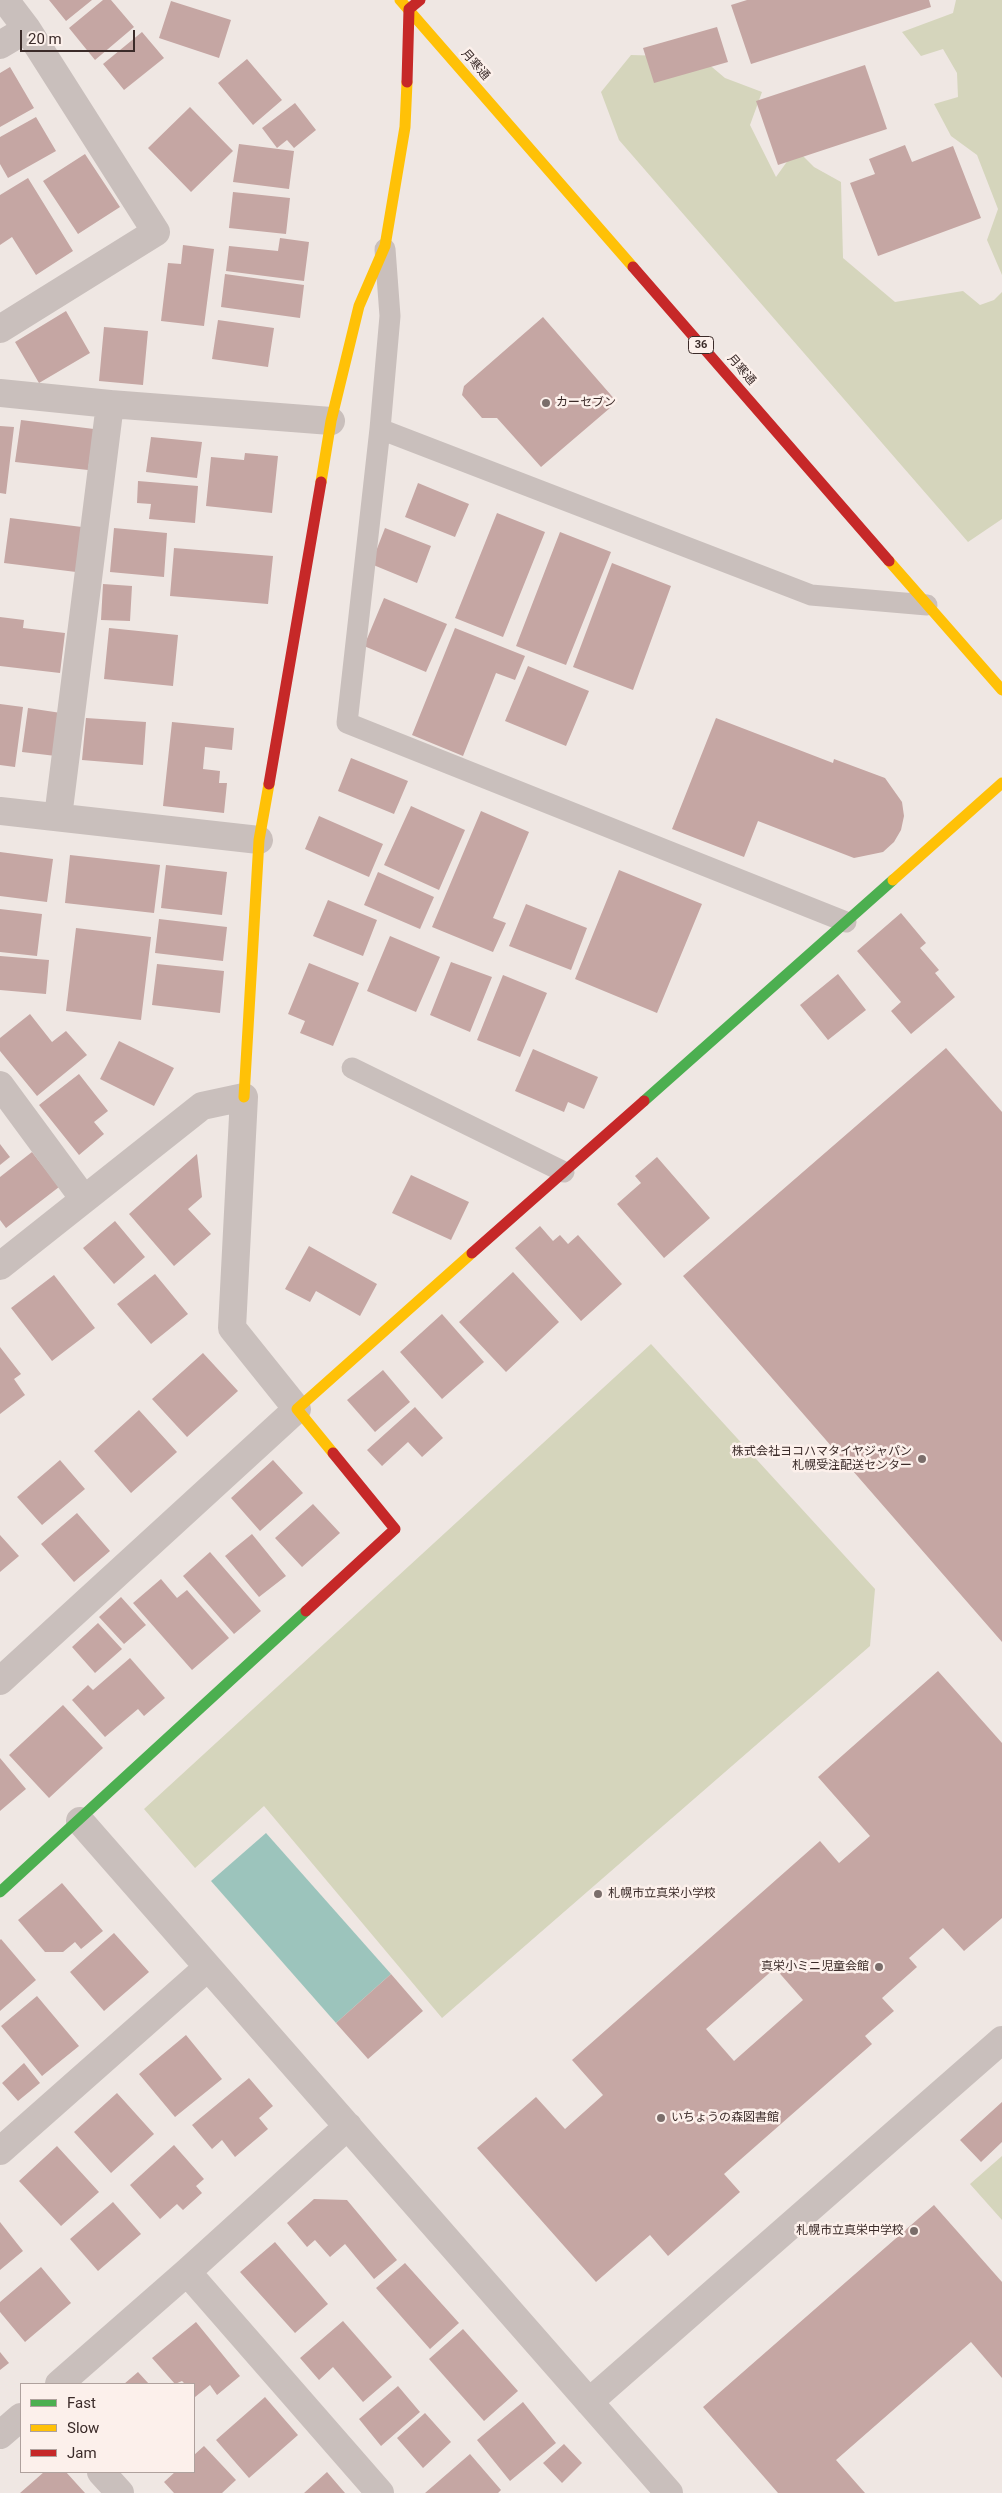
<!DOCTYPE html>
<meta charset="utf-8">
<style>
body{margin:0}
#map{position:relative;width:1002px;height:2493px;overflow:hidden;background:#efe7e3;font-family:Roboto,sans-serif}
canvas{display:block}
.legend{position:absolute;left:20px;top:2383px;width:175px;height:90px;box-sizing:border-box;background:#fcf0eb;border:1px solid #afa19d;margin:0;padding:6px 9px;list-style:none;font-size:15px;color:#3b2b29}
.legend li{display:flex;align-items:center;gap:10px;height:25px}
.legend b{width:25px;border:1px solid #afa19d}
.scale{position:absolute;left:20px;top:30px;width:115px;height:22px;box-sizing:border-box;border:2px solid #3b2b29;border-top:0;padding-left:6px;font-size:15px;line-height:18px;white-space:nowrap;color:#3b2b29;-webkit-text-stroke:4px #fcf0eb;paint-order:stroke}
</style>
<div id="map">
<canvas width="1002" height="2493"></canvas>
<ul class="legend">
<li><b style="height:6px;background:#4caf50"></b>Fast</li>
<li><b style="height:6px;background:#ffc107"></b>Slow</li>
<li><b style="height:6px;background:#c62828"></b>Jam</li>
</ul>
<div class="scale">20 m</div>
</div>
<script>
const ctx = document.querySelector('canvas').getContext('2d');
ctx.lineJoin = 'round';
function paint(path, color) { ctx.fillStyle = color; ctx.fill(path, 'evenodd'); }
const shape = rows => new Path2D(rows.map(r => 'M' + r).join(''));
function trace(path, color, width, dash) { ctx.strokeStyle = color; ctx.lineWidth = width; ctx.lineCap = dash ? 'butt' : 'round'; ctx.setLineDash(dash || []); ctx.stroke(path); }
function label(font, color, halo, rows, align = 'center') {
  ctx.font = font + ' Roboto,"Noto Sans JP",sans-serif'; ctx.lineWidth = 5; ctx.setLineDash([]); ctx.textBaseline = 'middle'; ctx.strokeStyle = halo; ctx.fillStyle = color; for (const [text, x, y, turn = 0] of rows) {
    ctx.save(); ctx.translate(x, y); ctx.rotate((+turn || 0) * Math.PI / 180); ctx.textAlign = isNaN(turn) ? turn : align; if (halo) ctx.strokeText(text, 0, 0); ctx.fillText(text, 0, 0); ctx.restore();
  }
}
const green = shape([
 [956,0,1002,0,1002,275,987,240,998,209,977,155,951,136,934,104,958,97,957,73,943,49,921,56,902,32,953,13],
 [631,55,700,57,725,78,762,92,750,125,776,177,796,149,814,167,841,182,843,258,895,302,963,291,980,305,994,300,1002,292,1002,519,968,542,619,140,601,92],
 [651,1344,875,1589,870,1646,442,2018,264,1806,195,1868,144,1809],
 [1002,2156,1002,2220,970,2184]
]);
const water = shape([
 [266,1833,391,1974,336,2023,211,1881]
]);
const building = shape([
 [49,0,92,0,66,21],
 [103,0,111,0,134,27,95,60,69,28],
 [747,0,929,0,931,7,751,64,731,5],
 [171,1,231,20,219,58,159,38],
 [717,27,728,62,654,83,643,48],
 [142,32,164,58,124,90,103,64],
 [247,59,282,100,253,125,218,83],
 [865,65,887,129,778,165,756,101],
 [10,67,34,108,0,127,0,73],
 [295,103,316,130,294,148,287,140,277,148,262,128],
 [190,107,233,151,191,192,148,148],
 [36,117,56,151,8,178,0,164,0,137],
 [239,144,294,151,289,189,233,182],
 [905,145,912,162,953,146,981,218,878,256,850,183,875,174,869,159],
 [85,154,120,207,78,234,43,181],
 [28,178,73,251,36,275,12,237,0,245,0,195],
 [233,192,290,198,286,234,229,228],
 [280,238,309,242,304,281,226,271,229,246,278,251],
 [183,245,214,249,204,326,161,321,168,263,181,264],
 [225,274,304,285,300,318,221,307],
 [66,311,90,353,39,383,15,342],
 [543,317,617,402,541,467,497,418,482,418,462,395,464,386],
 [218,320,274,328,268,367,212,359],
 [104,327,148,331,143,385,99,381],
 [21,420,94,429,88,470,15,462],
 [0,426,14,427,6,494,0,493],
 [151,437,202,442,197,478,146,472],
 [245,453,278,456,272,513,206,506,211,457,244,460],
 [138,481,198,486,195,523,149,519,151,504,137,503],
 [418,483,469,504,455,537,405,517],
 [497,513,545,532,503,637,455,618],
 [10,518,82,527,76,572,4,563],
 [114,528,167,533,164,577,110,572],
 [385,528,431,546,417,583,371,564],
 [560,532,611,552,566,665,516,646],
 [174,548,273,556,268,604,170,596],
 [612,563,671,586,633,690,573,667],
 [103,584,132,586,130,621,101,620],
 [384,598,447,624,426,672,364,646],
 [0,617,24,620,23,628,65,633,60,673,0,666],
 [109,628,178,635,173,686,104,679],
 [455,628,525,656,515,680,496,673,463,756,412,735],
 [528,666,589,691,566,746,505,721],
 [0,704,23,707,15,767,0,765],
 [28,708,61,713,56,756,22,752],
 [86,718,146,722,143,765,82,760],
 [716,718,833,763,834,759,885,778,902,802,904,816,901,830,894,842,883,852,854,858,758,821,744,857,672,829],
 [172,722,234,728,232,750,205,747,203,769,220,771,219,783,227,783,224,813,163,806],
 [351,758,408,781,394,814,338,791],
 [411,806,465,830,439,890,384,865],
 [481,811,529,832,493,918,506,923,493,952,432,927],
 [319,816,383,844,369,877,305,849],
 [0,852,53,859,47,902,0,896],
 [70,855,160,865,154,913,65,903],
 [166,865,227,872,222,915,161,908],
 [619,870,702,904,657,1013,575,979],
 [378,872,434,897,420,929,364,905],
 [328,900,377,920,363,956,313,936],
 [526,904,587,928,571,970,509,946],
 [0,909,42,914,37,956,0,952],
 [901,913,926,943,920,948,939,970,935,973,955,997,911,1034,891,1011,901,1002,857,951],
 [159,919,227,927,223,961,155,953],
 [76,928,151,937,141,1020,66,1011],
 [390,936,440,957,416,1012,367,991],
 [0,956,49,960,46,994,0,990],
 [451,962,492,977,470,1032,430,1015],
 [309,963,359,983,333,1046,300,1033,305,1021,288,1014],
 [157,964,224,971,220,1013,152,1005],
 [838,974,866,1010,828,1040,800,1005],
 [503,975,547,993,520,1057,477,1040],
 [30,1014,52,1042,66,1031,87,1055,37,1096,0,1051,0,1038],
 [119,1041,174,1068,154,1106,100,1079],
 [946,1048,1002,1112,1002,1642,683,1276],
 [533,1049,598,1077,584,1109,568,1102,564,1112,515,1091],
 [79,1074,108,1111,94,1122,104,1134,79,1155,39,1105],
 [0,1144,10,1157,0,1165],
 [32,1152,59,1187,6,1228,0,1220,0,1177],
 [197,1154,202,1197,188,1209,211,1234,174,1266,129,1214],
 [657,1157,710,1218,664,1258,617,1204,641,1183,635,1176],
 [411,1175,469,1202,451,1240,392,1213],
 [115,1221,145,1257,114,1284,83,1248],
 [540,1226,553,1241,560,1235,568,1244,578,1235,622,1284,581,1321,515,1248],
 [309,1246,377,1284,360,1316,316,1291,310,1302,285,1289],
 [513,1272,559,1322,506,1372,459,1322],
 [155,1274,188,1314,151,1344,117,1304],
 [54,1275,95,1328,52,1361,11,1308],
 [442,1314,484,1362,442,1399,400,1352],
 [0,1347,21,1374,14,1379,25,1395,0,1414],
 [203,1353,238,1391,187,1437,152,1399],
 [383,1370,410,1402,375,1432,347,1400],
 [415,1407,443,1438,422,1457,408,1442,382,1466,367,1450],
 [139,1410,177,1452,131,1493,94,1451],
 [60,1460,85,1489,42,1525,17,1497],
 [273,1460,303,1493,260,1531,231,1498],
 [313,1504,340,1533,302,1567,275,1538],
 [77,1513,110,1551,74,1582,41,1544],
 [252,1534,286,1576,259,1597,225,1556],
 [0,1535,19,1556,0,1572],
 [210,1552,261,1611,234,1634,183,1576],
 [161,1579,177,1598,187,1590,229,1638,192,1670,133,1603],
 [121,1597,146,1625,124,1644,99,1617],
 [98,1623,122,1649,95,1673,72,1647],
 [130,1658,165,1698,144,1716,138,1709,105,1737,72,1700,88,1685,93,1690],
 [938,1671,1002,1743,1002,1918,964,1951,943,1928,909,1958,917,1967,882,1998,894,2011,865,2036,872,2044,724,2174,740,2192,668,2256,650,2235,596,2282,477,2148,536,2097,565,2129,603,2095,572,2060,820,1841,839,1863,870,1836,818,1777],
 [775,1968,803,2000,734,2061,706,2029],
 [63,1705,103,1748,49,1798,9,1755],
 [0,1758,26,1789,0,1811],
 [62,1883,103,1931,81,1949,75,1942,63,1952,45,1952,18,1920],
 [114,1933,149,1972,104,2011,70,1972],
 [1,1939,36,1980,0,2011,0,1940],
 [391,1974,423,2011,368,2059,336,2023],
 [37,1996,79,2046,42,2076,1,2026],
 [186,2035,222,2079,175,2117,139,2074],
 [24,2063,40,2083,18,2101,2,2083],
 [249,2078,273,2106,259,2118,268,2129,235,2157,222,2140,212,2149,192,2125],
 [117,2093,154,2134,111,2173,74,2132],
 [1002,2102,1002,2142,981,2162,960,2140],
 [174,2145,204,2179,196,2186,202,2193,183,2210,177,2204,160,2219,130,2185],
 [57,2146,99,2192,61,2226,19,2181],
 [314,2199,347,2200,397,2260,374,2279,345,2244,330,2257,315,2240,307,2247,287,2223],
 [113,2202,141,2234,98,2271,70,2239],
 [934,2205,1002,2282,1002,2378,971,2342,836,2460,865,2493,778,2493,703,2407],
 [0,2222,23,2251,0,2270],
 [275,2242,328,2304,295,2333,240,2272],
 [405,2263,459,2323,430,2349,376,2288],
 [41,2267,71,2303,25,2342,0,2312,0,2302],
 [343,2321,392,2377,363,2402,333,2367,319,2380,300,2358],
 [196,2322,240,2376,217,2395,210,2385,195,2397,194,2384,185,2384,182,2381,175,2384,152,2358],
 [463,2329,518,2391,484,2421,429,2359],
 [0,2352,9,2363,0,2370],
 [138,2372,149,2384,124,2384],
 [398,2386,420,2412,381,2446,359,2419],
 [265,2397,298,2435,249,2478,216,2440],
 [523,2402,556,2443,510,2481,477,2440],
 [425,2413,451,2442,423,2468,397,2438],
 [564,2444,582,2463,562,2483,543,2463],
 [204,2446,236,2480,222,2493,174,2493,164,2482,175,2472,194,2472,194,2455],
 [470,2454,501,2490,498,2493,425,2493],
 [44,2472,66,2472,85,2493,20,2493],
 [327,2472,345,2493,304,2493]
]);
const lane = shape([
 [385,249,390,316,380,429,811,595,927,605],
 [380,429,347,723,846,922],
 [352,1068,564,1172]
]);
const street = shape([
 [0,45,27,29],
 [0,329,156,232,27,29,5,0],
 [0,393,110,404,331,421],
 [0,811,259,840],
 [58,817,110,404],
 [0,1085,84,1199],
 [0,1266,202,1106,244,1097,232,1328,297,1409,0,1681],
 [80,1821,669,2493],
 [0,2151,207,1968],
 [187,2272,380,2493],
 [59,2384,187,2272,348,2126],
 [589,2402,1002,2040],
 [0,2435,21,2417],
 [101,2472,120,2493]
]);
const fast = shape([
 [644,1101,893,880],
 [0,1892,306,1611]
]);
const slow = shape([
 [400,0,633,267],
 [321,482,331,421,359,306,385,246,405,127,407,82],
 [889,561,1002,690],
 [893,880,1002,783],
 [244,1097,259,840,269,784],
 [333,1453,297,1409,472,1253]
]);
const jam = shape([
 [407,82,409,9,420,0],
 [633,267,889,561],
 [269,784,321,482],
 [472,1253,644,1101],
 [306,1611,395,1529,333,1453]
]);
const markers = [
 [546,403,5,"#7a6d6a"],
 [922,1459,5,"#7a6d6a"],
 [598,1894,5,"#7a6d6a"],
 [879,1967,5,"#7a6d6a"],
 [661,2118,5,"#7a6d6a"],
 [914,2231,5,"#7a6d6a"]
];
const shields = [
 [701,345,25]
];
const shieldNames = [
 ["36",701,345]
];
const streetNames = [
 ["月寒通",475,65,49],
 ["月寒通",741,370,49]
];
const poiNames = [
 ["カーセブン",556,403],
 ["株式会社ヨコハマタイヤジャパン",912,1452,"right"],
 ["札幌受注配送センター",912,1466,"right"],
 ["札幌市立真栄小学校",608,1894],
 ["真栄小ミニ児童会館",869,1967,"right"],
 ["いちょうの森図書館",671,2118],
 ["札幌市立真栄中学校",904,2231,"right"]
];
paint(green, '#d5d5bc');
paint(water, '#9cc4bc');
paint(building, '#c5a6a3');
trace(lane, '#c9bfbc', 21);
trace(street, '#c9bfbc', 28);
trace(fast, '#4caf50', 11);
trace(slow, '#ffc107', 11);
trace(jam, '#c62828', 11);
for (const [x, y, r, color] of markers) { const dot = new Path2D(); dot.arc(x, y, r, 0, 2 * Math.PI); ctx.fillStyle = color; ctx.fill(dot); trace(dot, '#fcf0eb', 2); }
for (const [x, y, w] of shields) { const box = new Path2D(); box.roundRect(x - w / 2, y - 8.5, w, 17, 4); ctx.fillStyle = '#fcf0eb'; ctx.fill(box); trace(box, '#3b2b29', 1); }
label('bold 11px', '#3b2b29', null, shieldNames);
label('12px', '#3b2b29', '#fcf0eb', streetNames);
label('12px', '#3b2b29', '#fcf0eb', poiNames, 'left');
</script>
